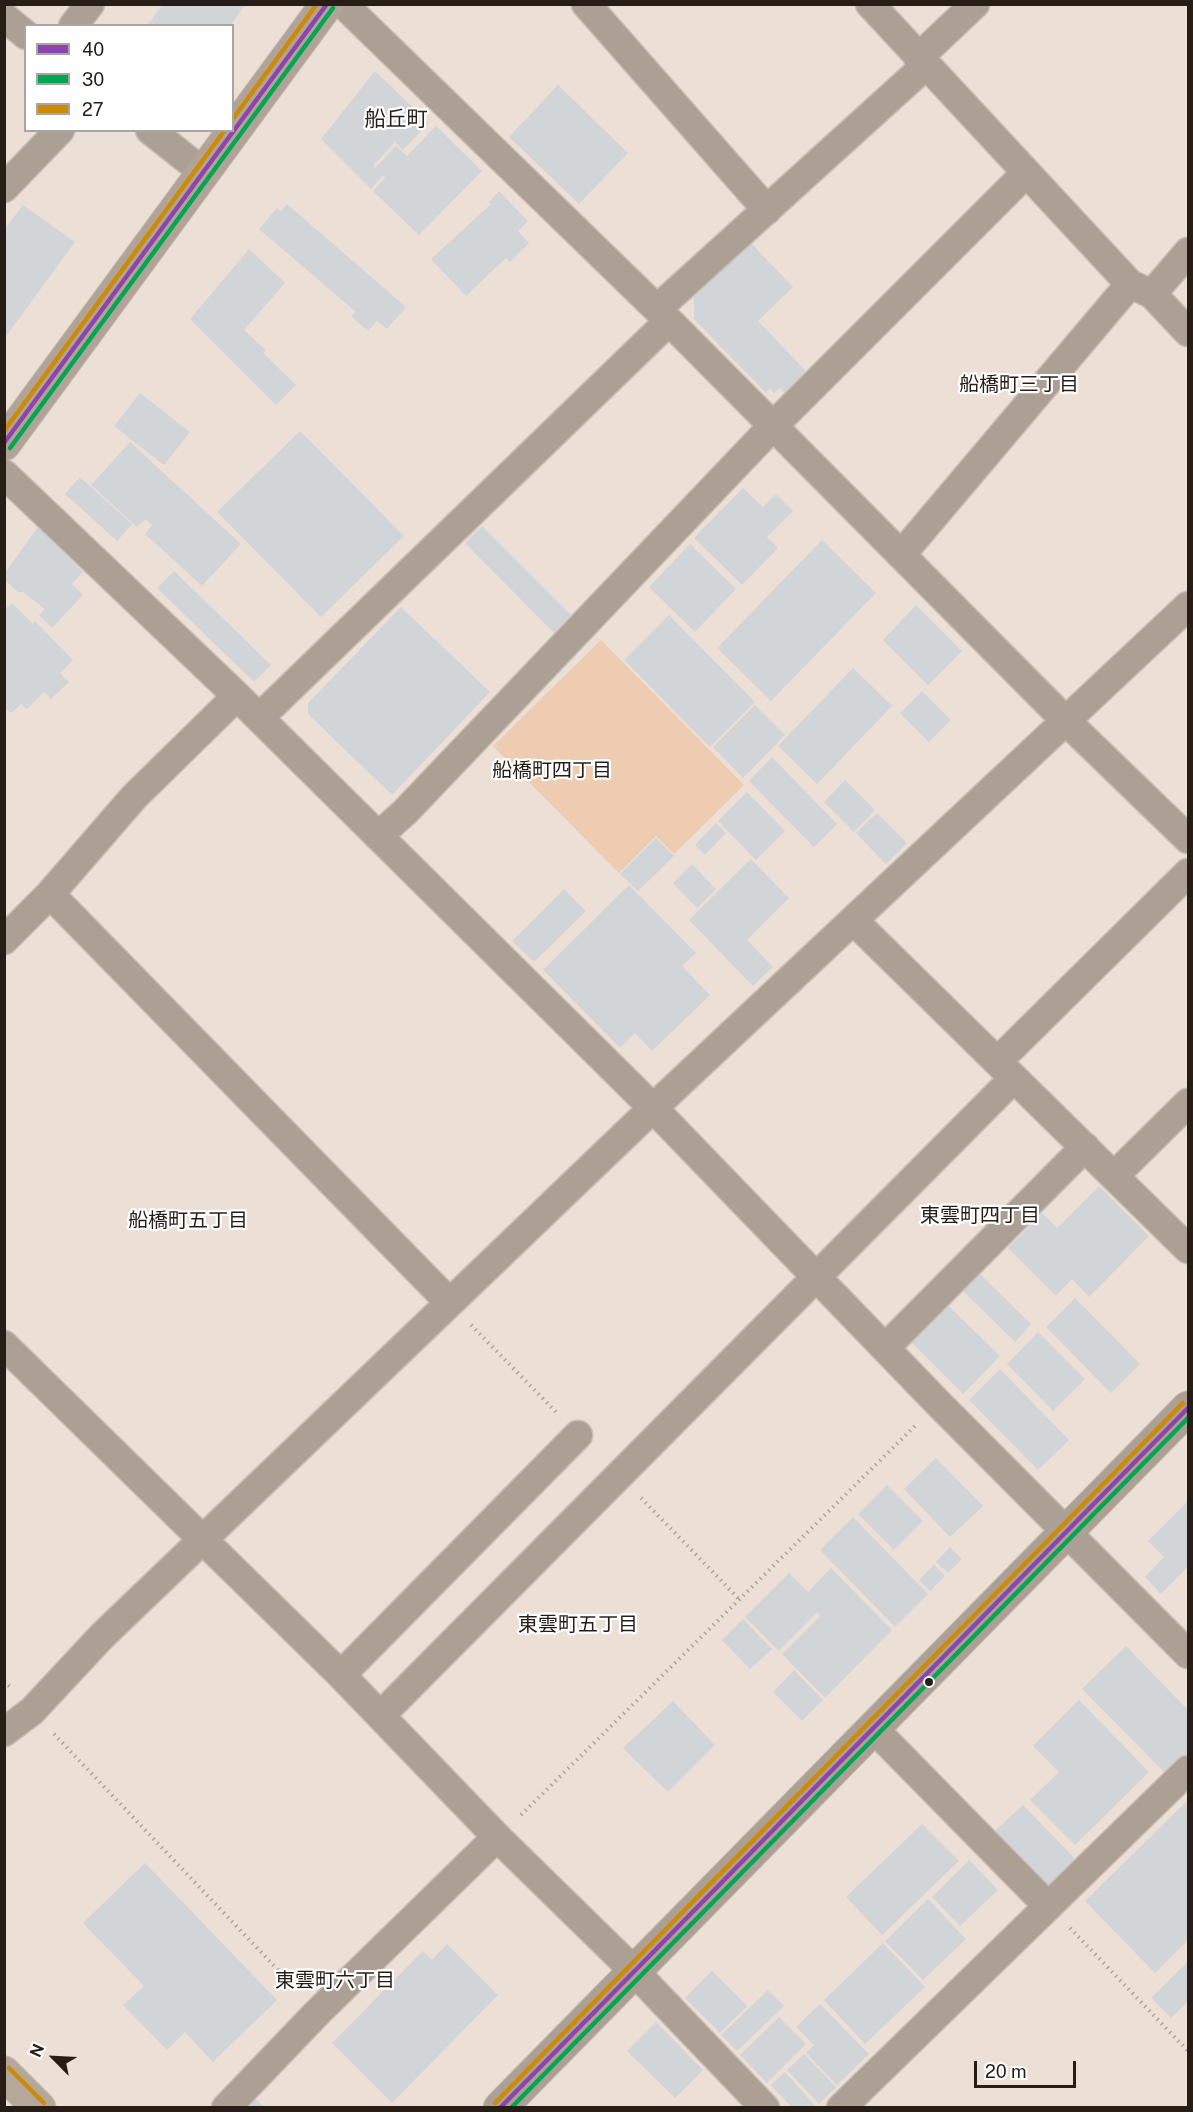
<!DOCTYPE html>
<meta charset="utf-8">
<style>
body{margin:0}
#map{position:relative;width:1193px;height:2112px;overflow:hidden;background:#ecdfd5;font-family:"Public Sans",sans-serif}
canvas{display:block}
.frame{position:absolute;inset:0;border:6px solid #261d17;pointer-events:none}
.legend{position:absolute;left:24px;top:24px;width:210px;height:108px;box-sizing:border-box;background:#fff;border:2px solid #a8a5a2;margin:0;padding:8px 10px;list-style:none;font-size:18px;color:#261d17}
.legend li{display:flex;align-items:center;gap:12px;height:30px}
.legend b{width:30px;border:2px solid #a8a5a2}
.north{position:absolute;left:24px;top:2028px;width:60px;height:60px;-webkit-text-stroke:4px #fff;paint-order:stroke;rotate:294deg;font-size:16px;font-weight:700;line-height:24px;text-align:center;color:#261d17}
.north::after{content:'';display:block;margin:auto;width:21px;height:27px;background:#261d17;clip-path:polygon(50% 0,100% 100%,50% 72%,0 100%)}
.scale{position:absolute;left:974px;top:2061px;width:102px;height:27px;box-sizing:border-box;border:3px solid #261d17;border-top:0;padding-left:8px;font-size:18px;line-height:21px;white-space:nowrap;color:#261d17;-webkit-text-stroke:4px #fff;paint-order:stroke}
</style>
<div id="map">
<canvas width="1193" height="2112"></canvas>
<div class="frame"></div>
<ul class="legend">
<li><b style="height:8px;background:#8e44ad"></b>40</li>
<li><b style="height:8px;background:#00a651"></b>30</li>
<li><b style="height:8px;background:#cd8b05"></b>27</li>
</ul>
<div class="north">N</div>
<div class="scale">20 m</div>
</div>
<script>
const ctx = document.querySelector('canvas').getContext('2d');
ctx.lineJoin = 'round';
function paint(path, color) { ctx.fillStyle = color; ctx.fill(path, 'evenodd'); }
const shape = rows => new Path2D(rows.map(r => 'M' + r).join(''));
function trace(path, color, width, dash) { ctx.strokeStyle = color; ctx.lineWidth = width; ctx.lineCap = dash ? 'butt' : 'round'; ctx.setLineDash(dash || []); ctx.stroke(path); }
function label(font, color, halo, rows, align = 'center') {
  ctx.font = font + ' "Public Sans","Noto Sans JP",sans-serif'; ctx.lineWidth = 4.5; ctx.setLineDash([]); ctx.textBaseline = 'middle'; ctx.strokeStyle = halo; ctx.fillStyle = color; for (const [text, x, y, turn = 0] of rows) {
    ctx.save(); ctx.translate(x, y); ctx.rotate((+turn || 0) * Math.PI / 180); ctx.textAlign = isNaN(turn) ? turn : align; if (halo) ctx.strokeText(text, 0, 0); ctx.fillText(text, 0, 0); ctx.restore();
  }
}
const green = shape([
 [601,640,744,785,674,854,656,836,619,873,493,746]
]);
const building = shape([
 [162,5,245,5,230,26,147,26],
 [375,71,429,123,403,150,395,142,373,166,375,168,396,146,407,156,436,126,482,171,419,235,373,191,385,178,383,175,371,189,321,139],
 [558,85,628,153,579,204,509,137],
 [499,191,528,221,518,231,529,243,510,262,506,258,466,296,431,259,491,204,489,202],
 [287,204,406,307,387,329,377,321,368,331,351,316,356,312,259,229,277,208,281,211],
 [23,205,75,242,4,339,4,230],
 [750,242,793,287,758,321,806,371,784,393,780,388,774,393,770,388,766,393,694,319,694,293],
 [249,249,285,283,244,330,266,350,263,353,296,385,276,405,190,319],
 [140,393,190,432,164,465,114,426],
 [300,431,404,536,321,617,217,512],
 [130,442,241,544,202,586,145,534,152,525,146,519,137,527,91,485],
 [80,477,132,524,117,541,65,494],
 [743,488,763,507,776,494,793,511,767,537,778,548,742,585,694,538],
 [482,526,571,615,554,633,465,543],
 [38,527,83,572,72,584,83,595,52,628,39,615,45,609,23,592,18,592,4,579,4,574],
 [822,540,876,593,771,701,717,648],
 [690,544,736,589,695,632,649,587],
 [174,571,271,665,254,682,157,588],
 [12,603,33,624,35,621,73,660,60,673,69,682,51,699,44,692,27,709,21,704,11,713,4,706,4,610],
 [916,605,962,651,928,685,883,640],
 [401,607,490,692,392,795,308,714,308,703],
 [669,615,755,702,710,747,624,660],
 [853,668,892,706,817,784,778,746],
 [922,691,951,720,929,742,900,713],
 [755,705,785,735,743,778,713,747],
 [772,757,837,824,814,847,749,781],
 [845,780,875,810,854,832,824,802],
 [747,792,785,831,756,860,718,821],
 [877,813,907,843,886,864,856,833],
 [716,823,726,833,705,855,695,845],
 [656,838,674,856,638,891,620,874],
 [751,859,789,898,747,940,773,967,753,986,689,920],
 [692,864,716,889,697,908,673,883],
 [629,885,696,953,682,966,710,995,652,1051,635,1033,620,1048,543,970],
 [564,889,586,911,534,962,512,941],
 [1099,1186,1149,1236,1089,1297,1072,1279,1056,1296,1008,1248,1042,1213,1057,1228],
 [979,1273,1031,1324,1015,1342,962,1290],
 [1075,1298,1140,1364,1111,1393,1046,1327],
 [947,1304,1000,1356,963,1394,910,1341],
 [1038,1332,1085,1379,1053,1411,1007,1364],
 [1000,1369,1069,1440,1038,1470,969,1400],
 [936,1458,983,1506,950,1537,904,1489],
 [887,1485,923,1521,894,1550,858,1514],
 [1188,1501,1188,1567,1161,1594,1145,1577,1164,1557,1148,1541],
 [853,1517,928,1594,895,1627,820,1550],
 [950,1547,962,1559,948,1573,936,1562],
 [934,1565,945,1576,930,1591,919,1580],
 [831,1568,892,1630,825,1698,782,1654,820,1616,817,1612,779,1651,745,1617,789,1573,808,1592],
 [743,1619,772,1649,750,1669,722,1640],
 [1126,1646,1188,1710,1188,1757,1169,1777,1082,1689],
 [794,1670,823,1700,802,1721,773,1692],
 [1079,1700,1149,1772,1075,1845,1030,1800,1059,1772,1033,1746],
 [673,1701,715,1745,668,1792,623,1748],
 [1188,1800,1188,1940,1155,1973,1085,1901],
 [1023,1805,1079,1863,1050,1891,993,1833],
 [922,1824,959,1861,882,1935,846,1897],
 [969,1860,998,1890,960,1926,932,1897],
 [145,1863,277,2000,213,2062,185,2032,167,2050,123,2005,144,1986,83,1923],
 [928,1899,966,1939,923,1980,885,1941],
 [883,1943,925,1987,865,2044,824,2000],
 [447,1944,498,1995,392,2103,332,2043,423,1951,432,1960],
 [1188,1961,1188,2001,1171,2018,1151,1998],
 [712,1971,747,2006,720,2033,685,1998],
 [768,1990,784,2006,737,2051,721,2035],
 [820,2004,869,2054,837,2085,806,2053,814,2045,796,2027],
 [779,2017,806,2044,767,2083,740,2055],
 [656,2022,703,2070,675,2098,627,2051],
 [804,2054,836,2087,819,2104,787,2070],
 [785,2072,817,2108,792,2108,771,2085],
 [254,2097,265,2108,245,2108]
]);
const path = shape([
 [471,1325,556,1412],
 [641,1498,739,1599],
 [4,1681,12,1689],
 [54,1734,297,1990],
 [521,1815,917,1424],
 [1070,1928,1188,2051]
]);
const minor = shape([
 [343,4,657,309,1067,722,1188,839],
 [586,4,767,210],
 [870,4,1130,284,1152,294,1188,332],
 [4,17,26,35],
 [73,26,90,4],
 [918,58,975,4],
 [150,130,203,172],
 [4,188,60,130],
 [1152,294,1188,252],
 [657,309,925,66],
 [4,474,237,696,653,1108,938,1403,1188,1654],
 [901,555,1130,284],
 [259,718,667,323],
 [378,836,405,812,772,427,1025,174],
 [50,894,449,1302],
 [854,921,1188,1249],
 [4,940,50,894,134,797,237,696],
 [998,1061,1188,873],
 [1114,1176,1188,1103],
 [4,1345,341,1675,497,1837,634,1971,765,2108],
 [885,1348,1085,1147],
 [341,1675,578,1435],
 [381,1715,1014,1078],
 [873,1728,1048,1906],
 [4,1732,32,1711,102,1636,653,1108,1188,606],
 [226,2108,318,2012,497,1837],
 [841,2108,1188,1770]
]);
const tertiary = shape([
 [500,2108,1188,1408]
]);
const secondary = shape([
 [4,2073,39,2108]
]);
const trunk = shape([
 [4,444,327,4]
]);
const bus1 = shape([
 [4,443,327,4],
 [500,2108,1188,1408]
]);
const bus2 = shape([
 [10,448,333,8],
 [511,2108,1188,1418]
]);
const bus3 = shape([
 [232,120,317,4],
 [4,431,225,130],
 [9,2068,44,2103],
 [495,2103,1183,1403]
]);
const markers = [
 [929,1682,5,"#261d17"]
];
const neighbourhoodNames = [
 ["船橋町三丁目",1019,385],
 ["船橋町四丁目",552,771],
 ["東雲町四丁目",980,1216],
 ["船橋町五丁目",188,1221],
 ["東雲町五丁目",578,1625],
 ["東雲町六丁目",335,1981]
];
const quarterNames = [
 ["船丘町",396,120]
];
paint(green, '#edccb2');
paint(building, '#d2d5d8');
trace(minor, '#c7bdb4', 31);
trace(tertiary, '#c7bdb4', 35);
trace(secondary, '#c7bdb4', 35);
trace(trunk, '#c7bdb4', 35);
trace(path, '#afa49c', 4, [1.5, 4.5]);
trace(minor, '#ac9f94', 28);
trace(tertiary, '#ac9f94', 33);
trace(secondary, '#b5a79a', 33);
trace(trunk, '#b1a397', 33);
trace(bus1, '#8e44ad', 4.5);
trace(bus2, '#00a651', 4.5);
trace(bus3, '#cd8b05', 4.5);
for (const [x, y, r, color] of markers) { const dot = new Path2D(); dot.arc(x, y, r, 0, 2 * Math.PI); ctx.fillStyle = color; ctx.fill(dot); trace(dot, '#fff', 2); }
label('20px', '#261d17', '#fff', neighbourhoodNames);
label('21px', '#261d17', '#fff', quarterNames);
</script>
